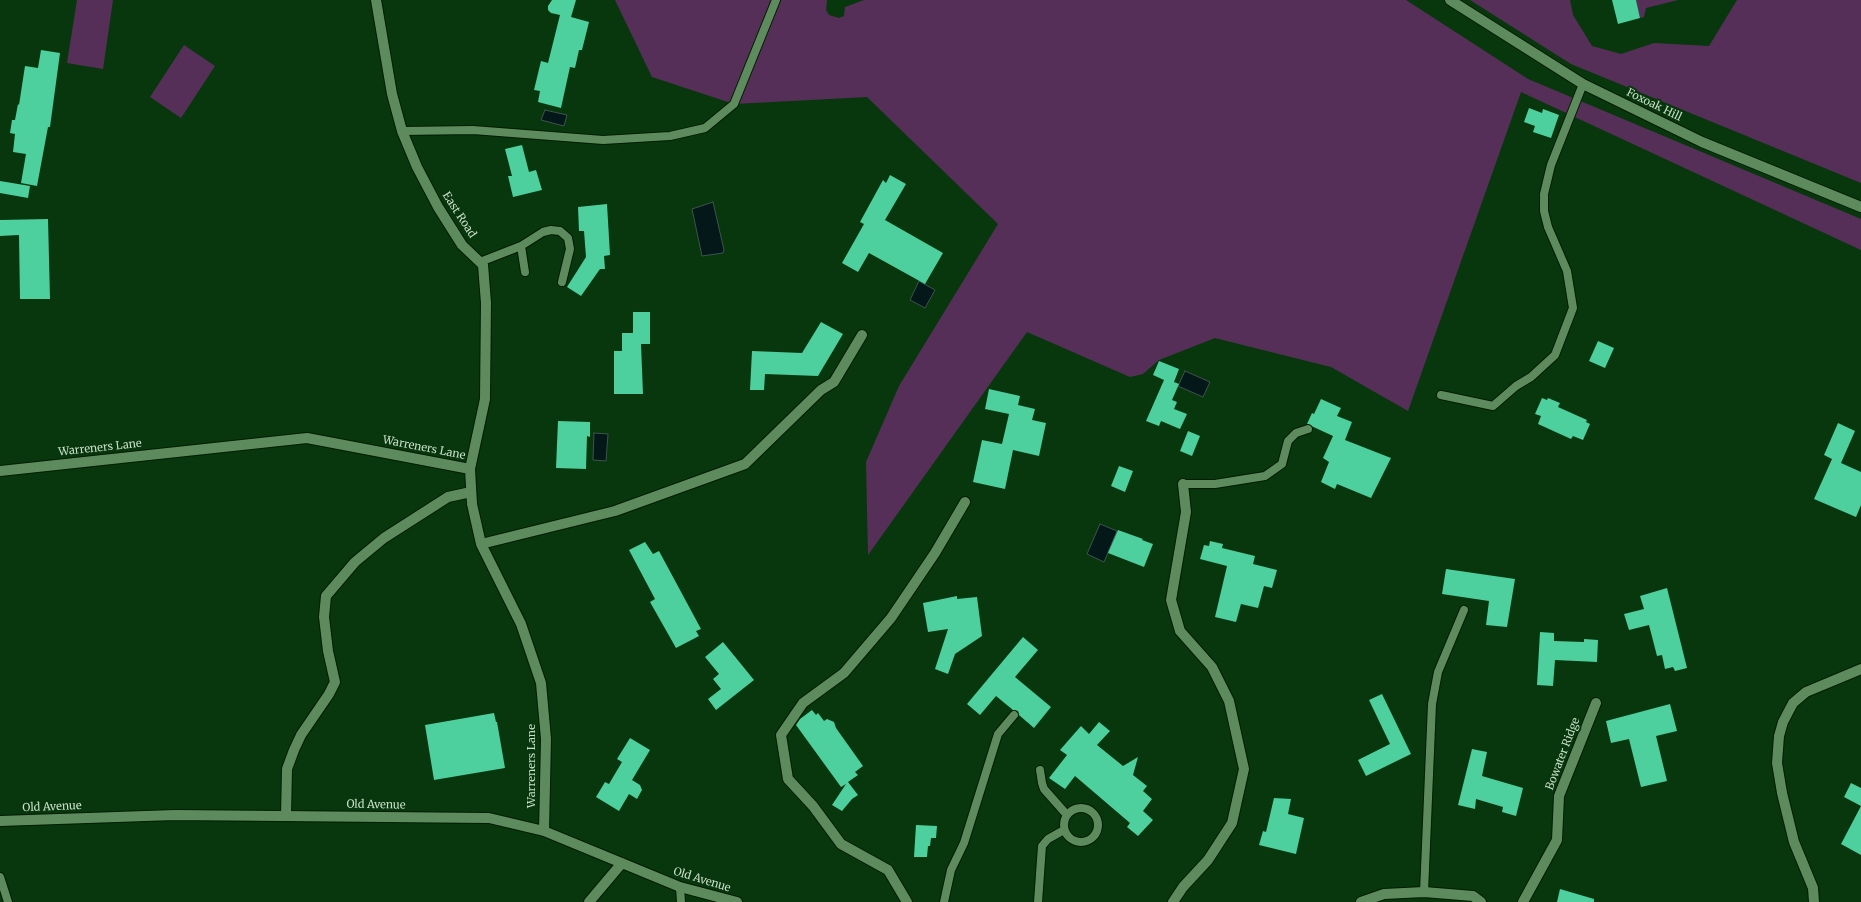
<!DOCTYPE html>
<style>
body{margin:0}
canvas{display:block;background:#08360d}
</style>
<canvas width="1861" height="902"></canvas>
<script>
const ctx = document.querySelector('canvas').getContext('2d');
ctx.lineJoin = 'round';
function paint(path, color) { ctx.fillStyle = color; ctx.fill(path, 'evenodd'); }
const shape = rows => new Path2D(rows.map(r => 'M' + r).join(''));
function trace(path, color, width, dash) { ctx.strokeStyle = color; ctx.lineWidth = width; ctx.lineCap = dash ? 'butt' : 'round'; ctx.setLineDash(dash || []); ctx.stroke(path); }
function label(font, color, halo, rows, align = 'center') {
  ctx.font = font + ' Merriweather,serif'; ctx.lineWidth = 4; ctx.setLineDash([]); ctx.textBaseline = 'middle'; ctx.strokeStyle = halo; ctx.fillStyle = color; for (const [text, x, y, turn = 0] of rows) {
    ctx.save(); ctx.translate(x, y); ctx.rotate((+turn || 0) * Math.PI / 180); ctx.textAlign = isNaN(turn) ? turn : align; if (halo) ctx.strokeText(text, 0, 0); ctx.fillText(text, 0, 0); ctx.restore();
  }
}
const green = shape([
 [77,0,113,0,103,69,67,63],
 [615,0,827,0,826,10,829,15,839,18,844,16,845,7,864,0,1406,0,1528,79,1861,219,1861,250,1521,92,1408,411,1331,367,1215,338,1159,360,1143,374,1130,377,1027,332,868,555,866,462,899,386,998,224,867,97,734,104,652,77],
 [1470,0,1570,0,1573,15,1592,46,1621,54,1654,43,1709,46,1737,0,1861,0,1861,183,1571,64],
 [1636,0,1678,0,1646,8,1644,17,1640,18],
 [184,45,215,66,181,118,150,97]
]);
const water = shape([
 [545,110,567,115,564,126,541,120,545,110],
 [713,202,724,250,723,253,702,256,692,209,713,202],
 [919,281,935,290,925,308,910,300,919,281],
 [1185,371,1210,382,1203,397,1178,386,1185,371],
 [594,433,608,434,606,461,593,460,594,433],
 [1100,524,1117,531,1104,562,1087,554,1100,524]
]);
const building = shape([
 [552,0,576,0,571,17,589,22,582,50,579,50,575,68,570,67,561,108,538,102,540,91,534,90,541,61,548,63,560,15,551,13,548,10,548,6],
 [1612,0,1636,0,1640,18,1618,24],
 [41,50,60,53,50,127,48,127,37,186,21,183,26,154,13,152,15,134,10,133,12,120,15,120,18,104,19,105,25,66,38,68],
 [1529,108,1542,113,1543,109,1559,115,1551,138,1533,132,1535,126,1524,122],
 [522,145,529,172,536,170,542,190,513,197,508,176,512,176,505,149],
 [890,175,906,184,885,220,943,253,925,284,869,253,858,272,842,263,864,224,860,222,883,180,886,183],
 [0,181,30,186,28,198,0,193],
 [607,204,610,255,604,256,605,269,600,269,581,296,567,287,586,257,584,231,579,231,578,207],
 [48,219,50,299,20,299,19,235,0,236,0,220],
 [633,312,650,312,650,344,641,344,643,394,614,394,614,351,622,351,622,333,633,333],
 [821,322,843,334,818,376,765,374,764,390,750,390,752,351,802,353],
 [1598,341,1614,348,1605,368,1589,361],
 [1159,361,1179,369,1174,382,1179,384,1172,400,1177,402,1174,409,1187,414,1180,429,1161,421,1159,426,1146,421,1164,380,1153,375],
 [989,389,1020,396,1018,405,1035,409,1032,420,1046,423,1039,456,1013,450,1005,489,973,482,982,440,1002,444,1009,414,985,409],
 [1542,398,1547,400,1548,398,1560,403,1558,407,1587,420,1586,422,1590,424,1583,440,1573,436,1571,439,1538,424,1541,416,1535,414],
 [1321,399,1341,408,1337,416,1352,422,1345,440,1391,458,1371,498,1337,484,1335,489,1321,482,1329,462,1323,458,1333,436,1307,424,1312,413,1314,414],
 [558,421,590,422,590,437,587,436,586,469,556,468],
 [1838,423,1855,431,1841,463,1861,472,1861,505,1856,517,1814,499,1832,459,1824,455],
 [1188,431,1200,436,1192,456,1180,451],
 [1119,466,1133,471,1125,492,1111,486],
 [1118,530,1143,539,1142,540,1153,544,1144,567,1108,553],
 [1210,541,1223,544,1222,548,1255,556,1253,564,1277,570,1272,588,1264,586,1258,608,1241,604,1236,622,1215,617,1227,566,1200,559,1204,545,1209,546],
 [645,542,653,554,659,551,701,629,696,631,699,636,676,648,650,602,655,599,629,550],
 [1446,569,1515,579,1507,627,1486,625,1489,601,1442,594],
 [1667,588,1687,668,1675,671,1673,667,1665,669,1662,655,1657,656,1649,625,1629,630,1624,614,1644,609,1640,596],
 [957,596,957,599,977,597,982,636,955,654,948,674,935,669,948,629,928,632,923,603],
 [1540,632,1554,633,1554,641,1584,642,1584,639,1598,640,1597,662,1555,660,1553,686,1537,685],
 [1023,637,1038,650,1015,677,1051,707,1034,728,1019,715,1018,711,1013,710,996,696,980,715,967,704],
 [723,642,754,680,716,710,708,699,721,689,713,679,719,674,705,657],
 [1382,694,1411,754,1366,776,1358,760,1390,744,1369,700],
 [1670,704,1677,731,1656,736,1667,781,1641,787,1629,739,1611,743,1606,721],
 [812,710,816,715,818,713,824,721,827,719,834,722,836,728,863,766,855,772,858,775,848,782,858,795,852,799,842,811,832,805,846,784,841,787,796,725,800,719],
 [494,713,496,722,497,722,505,768,434,780,425,725],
 [1099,722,1110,731,1097,745,1123,766,1138,757,1133,775,1147,786,1143,791,1152,799,1143,811,1153,820,1138,836,1127,827,1130,823,1075,776,1065,789,1049,778,1067,755,1060,750,1081,726,1089,734],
 [630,738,650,750,632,780,640,785,642,790,637,799,629,794,619,811,596,797,605,782,609,784,622,762,617,759],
 [1472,749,1487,752,1482,776,1523,788,1516,816,1502,812,1503,807,1476,799,1475,809,1458,805],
 [1851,783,1861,788,1861,855,1841,844,1861,806,1844,797],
 [1274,798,1291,799,1288,814,1304,818,1296,854,1259,845,1263,831,1266,832],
 [916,825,937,826,936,838,931,838,930,846,928,846,927,857,914,857],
 [1560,889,1594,899,1594,902,1557,902]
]);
const lane = shape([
 [402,131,473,130,603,140,670,136,705,128,734,104,776,0],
 [521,246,525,272],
 [480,262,521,246,543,232,551,230,560,231,568,238,570,249,562,282],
 [1441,395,1493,406,1516,386,1531,377,1555,355,1573,308,1567,271,1548,227,1544,211,1544,194,1551,165,1583,84],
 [1183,484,1215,484,1265,476,1282,464,1288,441,1296,433,1308,429],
 [1040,770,1042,783,1044,789,1067,815],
 '1064 825a17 17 0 1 1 34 0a17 17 0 1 1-34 0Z',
 [0,877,8,902],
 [680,887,681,902],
 [1424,892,1432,704,1438,672,1464,610],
 [944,902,951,870,964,843,998,734,1014,715],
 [1038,902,1042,846,1048,839,1064,830]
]);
const street = shape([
 [376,0,392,94,402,131,417,167,438,207,462,245,483,265,486,303,485,399,470,469],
 [0,471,307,438,470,469,472,504,481,544,521,624,541,683,546,739,544,831],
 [481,544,615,511,745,464,821,390,834,382,862,335],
 [286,816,287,769,294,750,301,735,329,694,335,682,328,651,324,617,326,596,355,562,384,538,448,497,471,492],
 [0,821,175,815,489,818,544,831,680,887,737,902],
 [589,902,622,863],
 [907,902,888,870,841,844,813,806,788,779,781,735,803,703,844,673,891,618,935,553,965,502],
 [1173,902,1183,887,1208,860,1232,823,1244,769,1229,701,1212,667,1180,631,1171,600,1186,512,1183,484],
 [1361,902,1384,894,1424,892,1473,896,1481,902],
 [1523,902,1557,840,1559,796,1596,703],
 [1814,902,1813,888,1794,842,1782,793,1777,763,1779,736,1783,722,1793,703,1806,692,1861,669]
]);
const secondary = shape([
 [1450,0,1583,84,1702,142,1861,207]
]);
const streetNames = [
 ["Foxoak Hill",1654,105,26],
 ["East Road",459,215,57],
 ["Warreners Lane",100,448,-6],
 ["Warreners Lane",424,448,11],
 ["Bowater Ridge",1563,754,-69],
 ["Warreners Lane",532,766,-90],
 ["Old Avenue",376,805,1],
 ["Old Avenue",52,807,-2],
 ["Old Avenue",702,880,17]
];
paint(green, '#562f59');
paint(water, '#041719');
trace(water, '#3e534d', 1);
paint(building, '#4dcf9e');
trace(lane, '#001c00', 10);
trace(street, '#001c00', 12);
trace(secondary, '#001c00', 12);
trace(lane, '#5e8b5e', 8);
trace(street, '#5e8b5e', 10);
trace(secondary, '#5e8b5e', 10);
label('11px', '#c7dfc6', '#08360d', streetNames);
</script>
